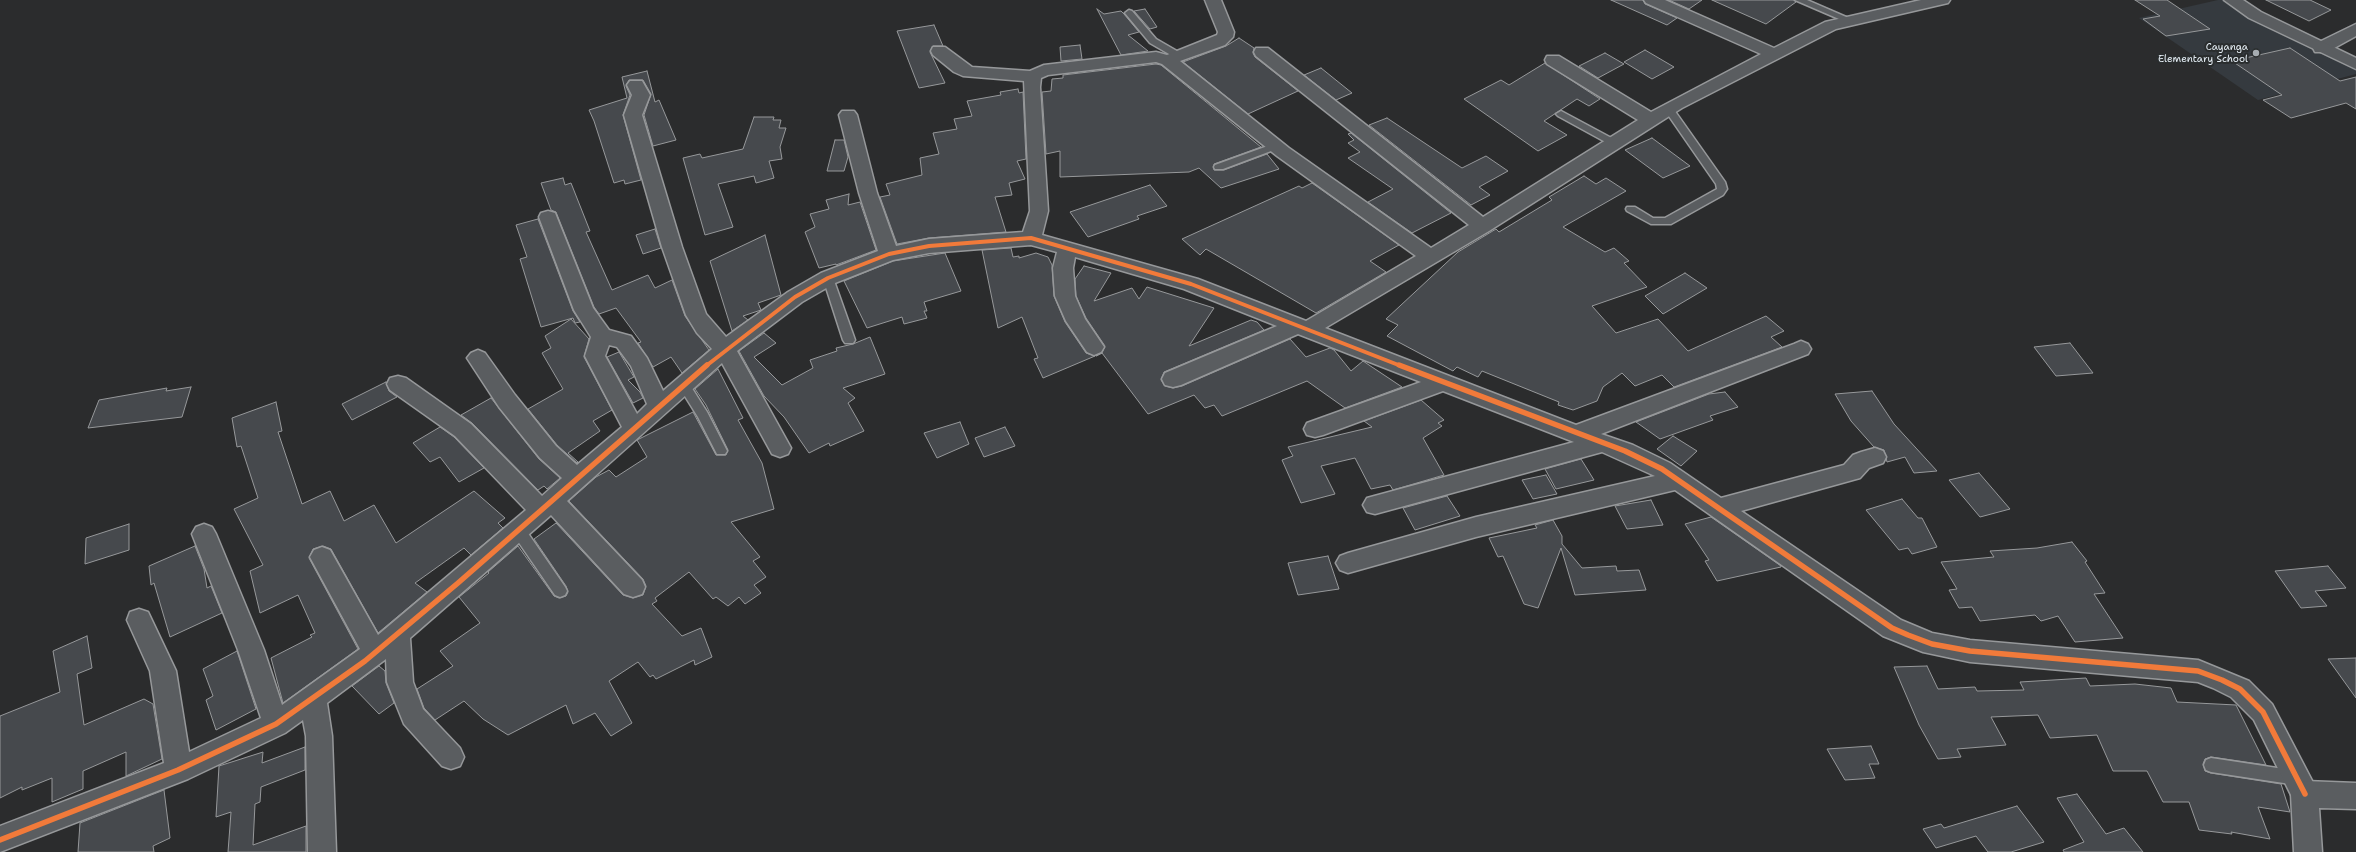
<!DOCTYPE html>
<style>
body{margin:0}
canvas{display:block;background:#2b2c2d}
</style>
<canvas width="2356" height="852"></canvas>
<script>
const ctx = document.querySelector('canvas').getContext('2d');
ctx.lineJoin = 'round';
function paint(path, color) { ctx.fillStyle = color; ctx.fill(path, 'evenodd'); }
const shape = rows => new Path2D(rows.map(r => 'M' + r).join(''));
function trace(path, color, width, dash) { ctx.strokeStyle = color; ctx.lineWidth = width; ctx.lineCap = dash ? 'butt' : 'round'; ctx.setLineDash(dash || []); ctx.stroke(path); }
function label(font, color, halo, rows, align = 'center') {
  ctx.font = font + ' "Shantell Sans",sans-serif'; ctx.lineWidth = 4; ctx.setLineDash([]); ctx.textBaseline = 'middle'; ctx.strokeStyle = halo; ctx.fillStyle = color; for (const [text, x, y, turn = 0] of rows) {
    ctx.save(); ctx.translate(x, y); ctx.rotate((+turn || 0) * Math.PI / 180); ctx.textAlign = isNaN(turn) ? turn : align; if (halo) ctx.strokeText(text, 0, 0); ctx.fillText(text, 0, 0); ctx.restore();
  }
}
const built = shape([
 [2218,0,2227,0,2356,68,2356,74,2258,100,2139,18]
]);
const building = shape([
 [1611,0,1643,0,1645,4,1677,18,1667,25,1611,0],
 [1669,0,1702,0,1689,9,1669,0],
 [1712,0,1794,0,1796,2,1766,24,1712,0],
 [2135,0,2167,0,2210,29,2166,36,2143,19,2160,16,2135,0],
 [2266,0,2310,0,2331,10,2309,21,2266,0],
 [1097,9,1104,14,1121,11,1124,14,1139,32,1128,35,1148,51,1121,55,1097,9],
 [1145,9,1157,27,1150,29,1134,11,1145,9],
 [934,25,943,46,933,46,930,52,945,83,919,88,897,31,934,25],
 [1239,38,1254,48,1253,53,1255,57,1298,91,1248,114,1183,62,1226,46,1239,38],
 [1080,45,1082,59,1061,61,1060,47,1080,45],
 [2290,48,2340,81,2356,77,2356,109,2346,103,2291,118,2263,100,2282,95,2232,61,2290,48],
 [1645,50,1674,67,1652,79,1624,62,1645,50],
 [1605,53,1624,64,1598,78,1579,66,1605,53],
 [1545,63,1600,99,1589,106,1577,99,1544,121,1567,135,1538,151,1464,99,1501,80,1509,85,1545,63],
 [1156,64,1161,65,1261,147,1214,164,1214,170,1224,170,1267,154,1279,169,1221,188,1199,168,1189,172,1060,177,1060,151,1046,154,1042,92,1051,91,1052,79,1063,78,1063,75,1156,64],
 [1321,68,1352,93,1336,100,1304,75,1321,68],
 [647,71,655,102,659,100,676,140,653,146,644,115,651,94,643,80,629,80,626,86,630,95,623,115,641,180,625,184,624,180,614,183,594,121,589,110,627,98,622,77,647,71],
 [1018,89,1019,93,1023,92,1026,159,1017,161,1025,179,1009,183,1012,195,995,197,1006,232,929,238,897,244,880,197,890,195,886,184,922,175,920,158,939,154,933,133,957,129,954,119,972,116,967,101,1001,95,1000,92,1018,89],
 [754,117,774,117,773,120,781,120,779,128,786,128,780,147,782,159,769,161,774,178,756,183,754,176,718,184,733,227,705,235,683,158,700,154,702,158,743,149,754,117],
 [1387,118,1462,168,1486,156,1508,171,1479,187,1490,195,1471,205,1369,125,1387,118],
 [1351,133,1451,213,1412,233,1368,202,1393,189,1348,158,1360,152,1348,143,1354,140,1348,134,1351,133],
 [1652,138,1690,166,1663,178,1625,150,1652,138],
 [835,140,844,140,848,157,844,171,827,171,835,140],
 [1584,176,1596,184,1606,178,1626,191,1563,227,1605,252,1614,248,1629,261,1624,263,1647,287,1592,306,1616,333,1658,319,1688,351,1766,316,1784,331,1771,337,1782,347,1674,387,1662,375,1635,386,1622,373,1603,387,1597,401,1573,410,1558,405,1559,402,1482,371,1478,377,1457,367,1453,371,1387,336,1398,325,1386,319,1458,252,1496,229,1499,232,1552,200,1549,197,1584,176],
 [563,178,565,185,571,183,590,231,586,232,612,290,648,275,655,288,672,280,685,316,709,350,682,373,671,357,653,367,638,343,641,342,616,308,599,314,594,307,556,212,551,210,541,183,563,178],
 [1312,183,1399,245,1370,261,1386,272,1316,313,1206,249,1200,255,1182,239,1299,186,1302,188,1312,183],
 [1150,185,1167,206,1137,216,1139,219,1088,237,1070,212,1150,185],
 [849,194,848,205,860,202,876,250,836,265,836,264,819,268,805,232,815,227,810,214,829,209,826,200,849,194],
 [538,219,573,311,580,322,575,323,573,318,541,327,520,259,527,257,516,225,538,219],
 [655,229,661,248,643,254,636,235,655,229],
 [765,235,781,295,758,303,761,310,743,316,748,320,732,331,710,261,765,235],
 [1011,248,1013,257,1019,256,1019,258,1036,253,1048,257,1052,265,1054,296,1065,322,1086,353,1095,356,1043,378,1034,359,1038,358,1022,317,998,328,982,250,1011,248],
 [945,253,961,291,924,302,927,311,924,311,927,318,904,324,902,317,867,328,844,281,893,261,945,253],
 [1084,266,1111,273,1094,301,1132,288,1139,299,1147,287,1214,308,1189,346,1251,320,1257,322,1264,330,1164,372,1161,380,1165,386,1173,388,1182,386,1290,339,1306,357,1330,348,1334,350,1351,371,1363,361,1402,387,1345,408,1307,381,1222,416,1214,405,1205,408,1194,395,1148,414,1102,353,1096,356,1102,353,1105,346,1086,318,1076,296,1075,279,1084,266],
 [1685,273,1707,288,1663,314,1645,296,1685,273],
 [571,319,589,339,584,357,612,410,593,421,600,431,568,453,578,462,577,463,557,445,528,409,563,389,542,353,551,348,545,336,571,319],
 [764,333,776,343,754,357,782,385,813,368,810,360,837,351,836,348,853,344,870,337,885,374,843,388,855,398,848,403,864,431,830,446,829,443,809,453,784,417,764,396,739,351,764,333],
 [2070,343,2093,373,2056,376,2034,347,2070,343],
 [619,352,634,377,628,380,640,392,643,398,633,403,607,357,619,352],
 [718,369,743,418,738,420,762,463,774,509,731,522,760,557,753,561,766,577,754,585,761,593,745,604,739,597,728,606,716,597,713,599,689,572,655,598,657,601,652,604,682,636,701,628,712,657,695,665,694,660,656,679,653,675,650,677,638,662,609,681,632,723,611,736,595,713,573,724,566,705,508,735,483,719,464,701,435,720,424,708,417,689,453,666,440,651,480,623,459,597,489,573,488,572,518,546,554,596,559,598,566,596,568,592,566,586,534,539,556,523,623,595,633,598,643,595,646,586,643,579,569,501,596,477,609,470,616,477,647,457,637,440,693,412,716,455,726,455,728,450,706,405,695,389,718,369],
 [386,382,389,391,397,397,352,420,342,404,386,382],
 [191,387,182,417,88,428,99,400,167,388,166,391,191,387],
 [1872,391,1894,424,1937,471,1914,473,1905,457,1887,462,1884,450,1874,447,1851,421,1835,394,1872,391],
 [1725,392,1738,407,1710,416,1713,420,1660,439,1636,422,1709,394,1725,392],
 [491,398,539,459,560,478,547,489,544,486,538,490,472,423,461,415,491,398],
 [1421,400,1444,420,1438,423,1442,426,1423,438,1444,475,1393,490,1390,485,1371,489,1355,458,1321,466,1335,494,1301,503,1282,460,1293,456,1288,447,1372,427,1364,421,1421,400],
 [276,402,282,431,278,432,302,504,330,491,344,521,374,505,396,543,474,491,505,518,498,523,503,528,471,555,464,548,415,583,427,592,378,633,331,549,323,546,313,549,309,558,358,649,283,703,271,658,312,637,310,635,315,633,298,595,260,613,250,571,263,565,234,509,258,498,241,446,237,447,232,418,276,402],
 [960,422,969,444,937,458,924,433,960,422],
 [440,427,454,437,484,468,459,482,440,457,430,462,413,443,440,427],
 [1005,427,1015,446,984,457,975,438,1005,427],
 [1673,436,1697,451,1681,466,1657,449,1673,436],
 [1581,459,1594,480,1556,489,1545,469,1581,459],
 [1979,473,2010,509,1980,517,1949,480,1979,473],
 [1546,475,1557,494,1533,499,1522,480,1546,475],
 [1447,496,1460,516,1415,530,1403,508,1447,496],
 [1902,499,1918,518,1922,518,1937,547,1912,554,1908,548,1899,550,1866,510,1902,499],
 [1651,500,1663,525,1627,529,1615,506,1651,500],
 [1711,517,1781,566,1781,567,1717,581,1705,561,1709,560,1685,524,1711,517],
 [1553,520,1562,536,1562,544,1582,568,1616,566,1617,571,1639,570,1646,590,1575,595,1561,548,1538,608,1524,604,1503,556,1498,557,1489,538,1537,528,1535,525,1553,520],
 [129,524,129,550,85,564,86,538,129,524],
 [2072,542,2087,561,2085,562,2105,593,2094,594,2123,638,2075,642,2058,616,2041,621,2035,615,1980,621,1972,607,1959,608,1949,590,1957,589,1941,562,1994,557,1990,551,2037,548,2072,542],
 [195,546,204,569,207,588,211,586,222,613,170,637,154,583,151,585,149,566,195,546],
 [1328,556,1339,589,1298,595,1288,563,1328,556],
 [2328,566,2346,588,2315,591,2327,606,2301,608,2275,571,2328,566],
 [87,636,92,668,77,674,84,725,144,699,153,704,162,759,126,776,126,752,83,771,83,789,52,802,52,778,22,790,22,787,0,798,0,716,60,692,53,651,87,636],
 [237,651,256,709,216,730,206,700,213,696,203,669,237,651],
 [2356,658,2356,698,2328,659,2356,658],
 [379,666,385,671,386,683,394,703,379,714,352,686,379,666],
 [1927,666,1938,689,1975,687,1977,691,2024,690,2020,682,2086,678,2090,686,2135,684,2171,688,2177,702,2236,705,2266,765,2211,757,2205,759,2203,764,2205,771,2211,773,2281,784,2290,812,2258,807,2270,839,2231,832,2232,834,2199,830,2189,802,2163,802,2147,771,2113,771,2097,735,2050,738,2038,715,1991,717,2006,745,1957,749,1961,757,1938,759,1919,725,1894,667,1927,666],
 [1871,746,1879,764,1869,764,1875,778,1845,780,1827,749,1871,746],
 [305,747,305,770,261,787,260,802,255,804,253,845,306,826,306,852,228,852,231,812,216,817,219,766,263,752,262,763,305,747],
 [164,790,170,838,153,846,154,852,78,852,80,823,164,790],
 [2077,794,2106,834,2124,828,2143,852,2064,852,2063,850,2084,842,2057,798,2077,794],
 [2017,806,2044,842,2011,852,1988,852,1976,836,1936,848,1923,829,1941,824,1944,828,2017,806]
]);
const lane = shape([
 [1795,0,1807,0,1853,20,1852,22,1846,22,1795,0],
 [1129,10,1132,11,1156,39,1182,54,1182,58,1176,58,1150,43,1125,13,1129,10],
 [1669,106,1672,107,1725,182,1727,189,1723,195,1671,224,1651,224,1627,211,1626,209,1627,207,1635,207,1653,218,1665,218,1717,189,1716,184,1664,109,1669,106],
 [1561,111,1617,141,1619,143,1614,146,1611,145,1558,116,1556,114,1561,111],
 [1276,143,1279,144,1279,148,1223,169,1215,169,1214,167,1215,165,1276,143],
 [828,274,833,278,855,340,853,343,845,343,843,340,823,278,828,274],
 [684,381,688,382,707,412,727,451,725,454,717,454,698,417,678,385,684,381],
 [518,525,523,526,565,587,567,591,565,595,560,597,555,595,513,534,512,530,513,526,518,525],
 [2211,758,2297,771,2302,773,2304,778,2302,783,2297,785,2211,772,2206,770,2204,765,2206,760,2211,758]
]);
const street = shape([
 [1205,0,1221,0,1234,32,1233,37,1225,45,1180,61,1289,148,1431,248,1469,225,1256,56,1254,52,1256,48,1268,48,1483,217,1638,120,1547,64,1545,60,1547,56,1559,56,1651,112,1761,54,1646,3,1644,0,1665,0,1774,48,1825,22,1921,0,1950,0,1948,3,1836,29,1682,108,1489,231,1325,328,1576,425,1794,344,1801,341,1808,344,1811,349,1808,354,1601,434,1633,445,1670,463,1721,498,1844,465,1853,455,1861,452,1875,448,1883,451,1886,457,1883,463,1869,468,1860,478,1741,511,1901,620,1932,633,1970,640,2198,660,2249,681,2272,704,2319,794,2315,803,2305,807,2295,803,2254,720,2231,697,2213,688,2198,682,1970,662,1923,652,1883,636,1675,490,1476,537,1348,573,1340,570,1336,563,1340,556,1348,553,1476,517,1655,476,1602,452,1375,514,1367,512,1363,505,1367,498,1574,442,1443,391,1323,435,1315,437,1307,435,1304,429,1307,423,1421,382,1298,334,1181,385,1173,387,1165,385,1162,379,1165,373,1277,326,1184,289,1075,257,1073,268,1075,296,1085,319,1104,347,1101,352,1094,355,1087,352,1066,321,1055,296,1053,268,1057,252,1031,245,929,253,893,260,835,283,802,302,737,351,791,448,788,454,780,457,772,454,722,363,567,501,642,580,645,587,642,594,633,597,624,594,551,515,410,638,413,682,423,709,460,748,464,757,460,766,451,769,442,766,404,724,387,682,386,659,327,703,332,736,336,852,308,852,306,736,303,720,285,733,188,779,0,852,0,826,164,763,150,671,127,620,130,612,139,609,148,612,176,671,189,752,261,718,238,650,192,534,196,527,204,524,212,527,216,534,264,650,282,705,360,649,310,557,314,550,322,547,330,550,378,635,526,510,455,436,390,390,387,384,390,378,398,376,406,378,471,424,542,496,562,478,540,458,499,407,467,358,471,353,478,350,485,353,515,395,556,446,577,465,622,427,585,356,591,337,574,310,539,217,541,213,548,211,555,213,593,308,609,330,631,336,647,358,663,391,712,349,697,333,686,315,662,247,624,115,632,95,627,85,630,81,642,81,650,95,642,115,682,247,706,314,726,337,788,292,821,273,878,251,859,193,839,115,842,111,854,111,857,115,877,193,896,246,929,239,1023,232,1030,211,1024,81,963,76,954,72,933,55,931,51,933,47,945,47,972,67,1030,71,1044,65,1156,52,1167,55,1217,35,1218,32,1205,0],
 [1156,62,1162,64,1277,156,1416,256,1306,321,1198,279,1042,235,1048,211,1040,87,1041,78,1048,75,1156,62],
 [609,345,617,347,631,366,647,404,637,414,605,356,609,345],
 [2356,24,2356,36,2327,52,2315,52,2313,48,2315,44,2356,24]
]);
const secondary = shape([
 [2224,0,2243,0,2261,12,2356,58,2356,69,2249,18,2224,0],
 [2305,781,2356,783,2356,809,2319,808,2322,852,2294,852,2291,794,2295,785,2305,781]
]);
const cyclewayFar1 = shape([
 [706,366,795,297,828,278,889,254,929,246,1031,238,1191,284,1401,366]
]);
const cycleway = shape([
 [1399,365,1625,451,1662,469,1892,628,1908,635,1932,644,1970,651,2198,671,2222,680,2240,689,2263,712,2305,794],
 [0,840,178,770,276,724,365,661,458,583,707,365]
]);
const markers = [
 [2256,53,4,"#a6acb1"]
];
const farPoinames = [
 ["Cayanga",2248,47],
 ["Elementary School",2248,59]
];
paint(built, '#353a3f');
paint(building, '#46494d');
trace(building, '#96989a', 1);
trace(lane, '#96989a', 3);
trace(street, '#96989a', 3);
trace(secondary, '#96989a', 3);
paint(lane, '#5a5d60');
paint(street, '#5a5d60');
paint(secondary, '#5a5d60');
trace(cyclewayFar1, '#f17a3a', 4);
trace(cycleway, '#f17a3a', 5.5);
for (const [x, y, r, color] of markers) { const dot = new Path2D(); dot.arc(x, y, r, 0, 2 * Math.PI); ctx.fillStyle = color; ctx.fill(dot); trace(dot, '#2a2d2e', 1.5); }
label('10px', '#e8f1f8', '#2a2d2e', farPoinames, 'right');
</script>
